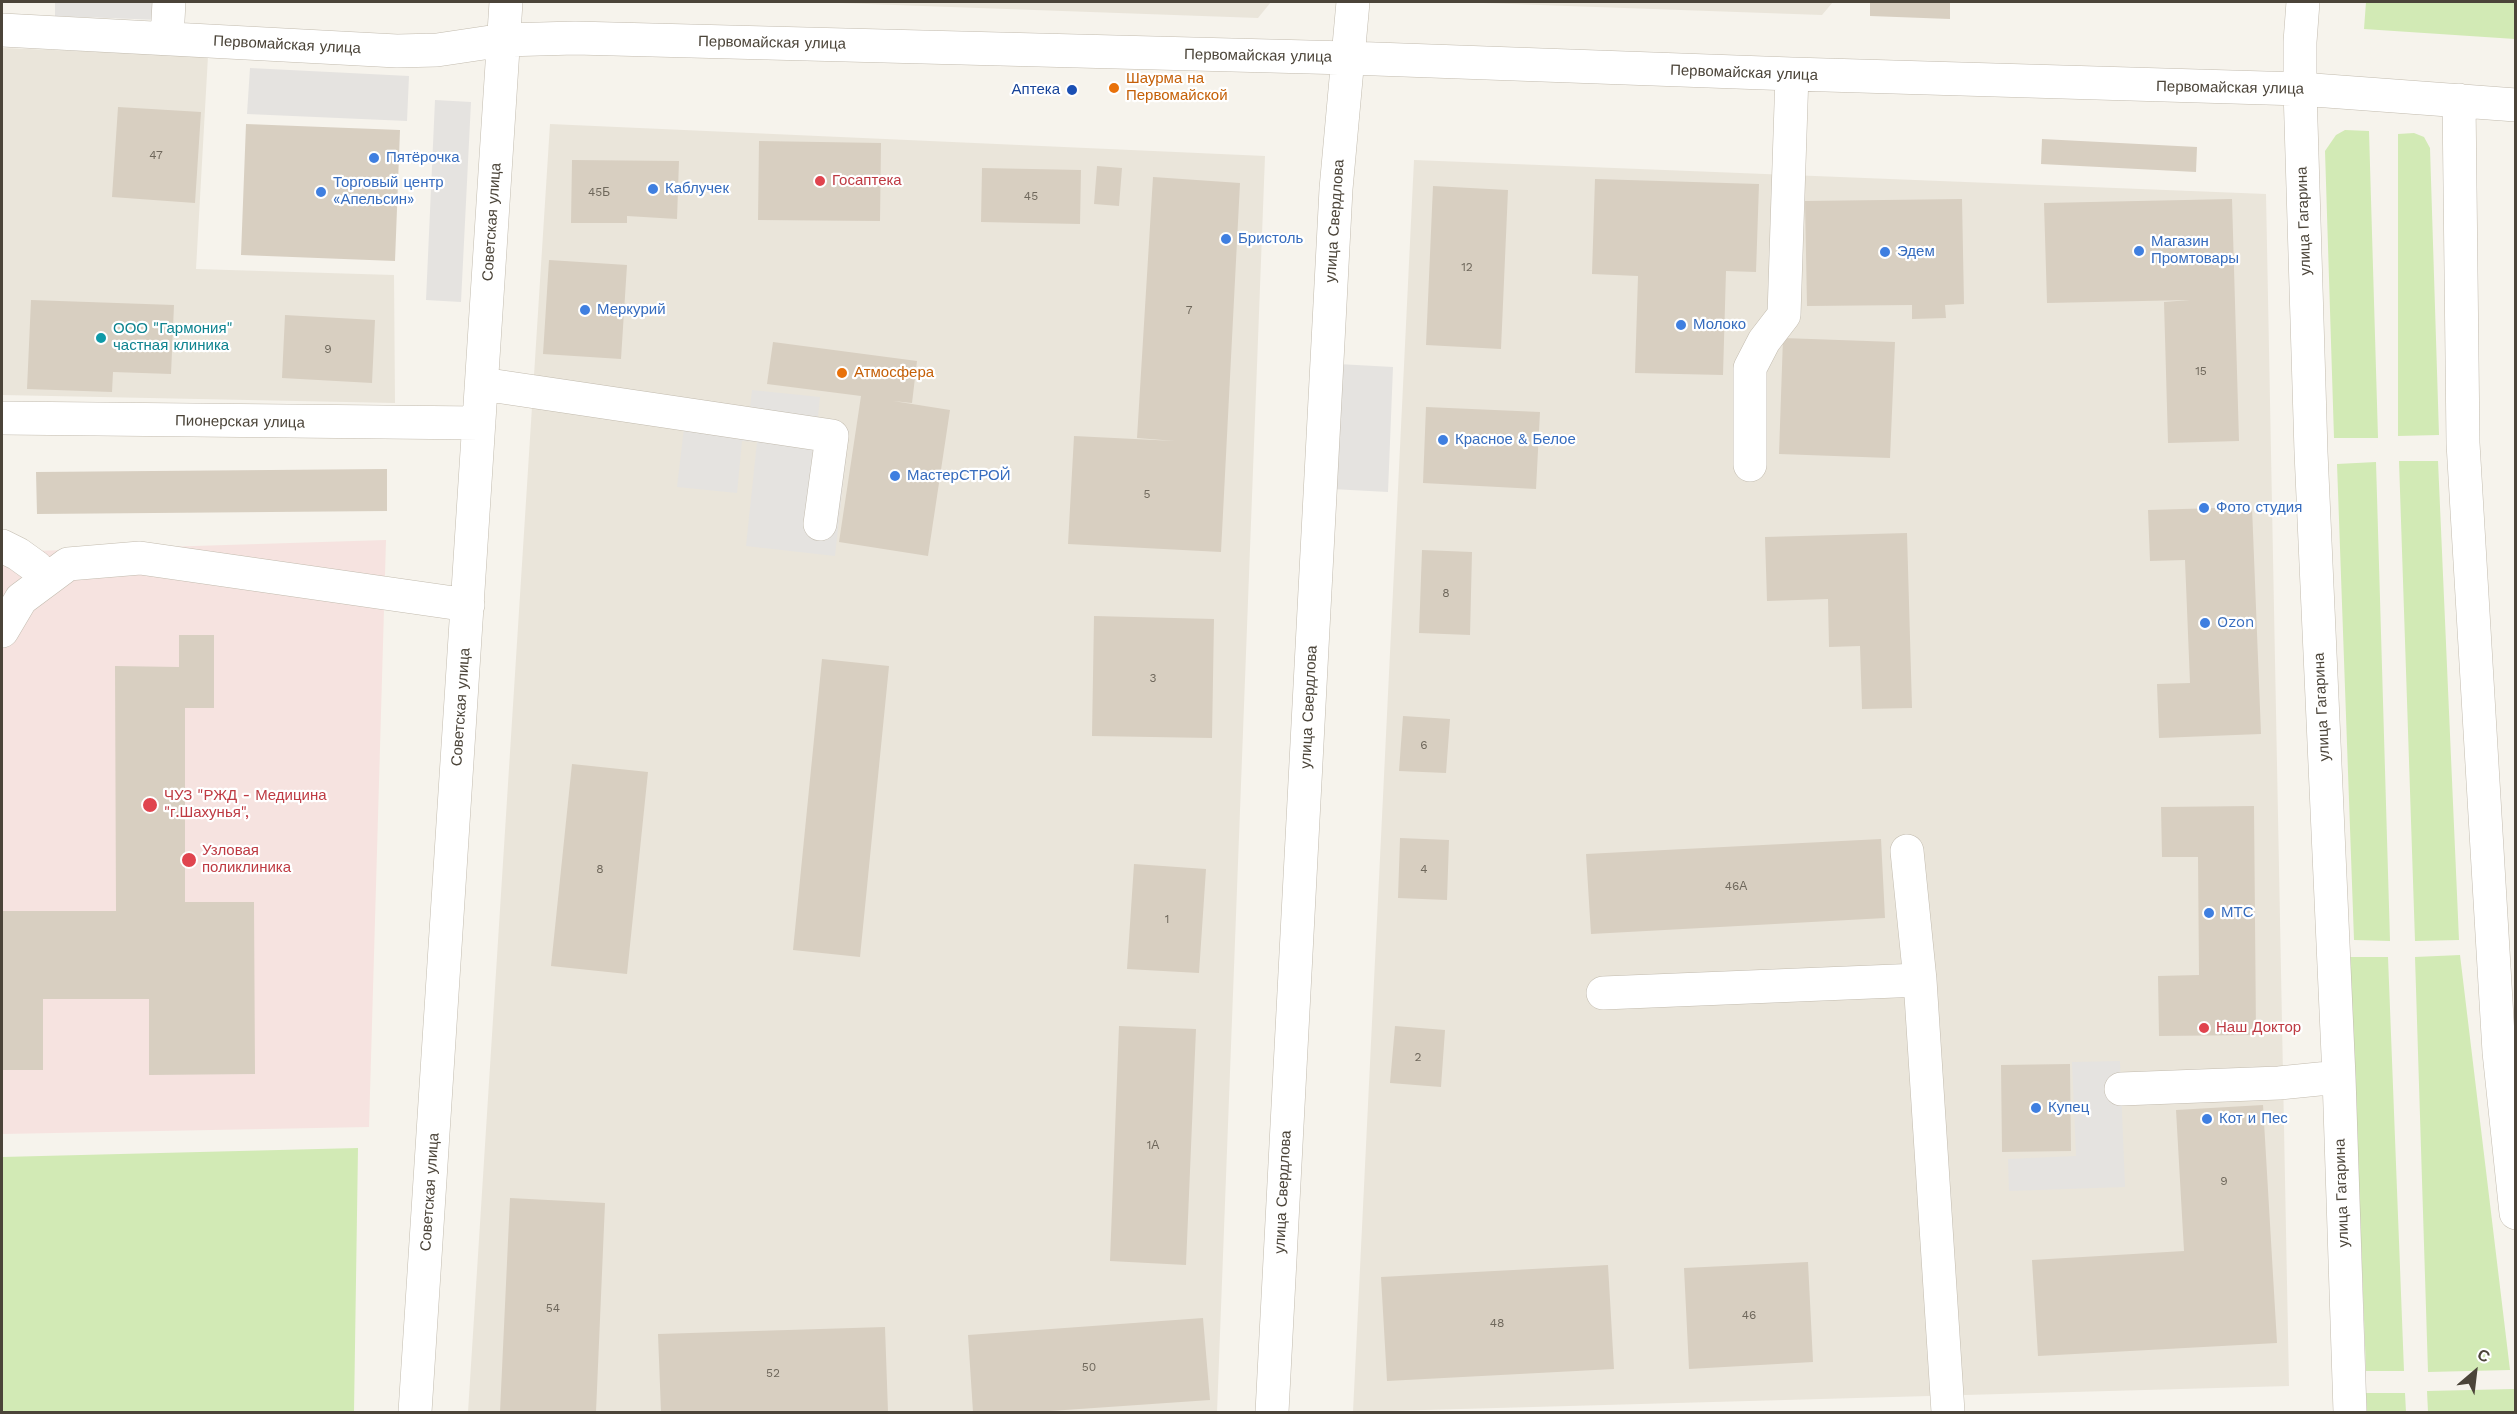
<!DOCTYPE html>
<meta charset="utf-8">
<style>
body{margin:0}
#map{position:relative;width:2517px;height:1414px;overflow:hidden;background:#f6f3ec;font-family:"Work Sans",sans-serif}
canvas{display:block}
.frame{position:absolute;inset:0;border:3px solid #4b4439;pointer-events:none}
.north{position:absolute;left:2445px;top:1342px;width:60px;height:60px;-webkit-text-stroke:4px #fff;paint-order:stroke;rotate:28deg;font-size:16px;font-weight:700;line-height:24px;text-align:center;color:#4b4439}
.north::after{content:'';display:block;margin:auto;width:21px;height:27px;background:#4b4439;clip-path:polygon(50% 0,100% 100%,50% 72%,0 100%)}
</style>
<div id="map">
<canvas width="2517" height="1414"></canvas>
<div class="frame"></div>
<div class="north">С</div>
</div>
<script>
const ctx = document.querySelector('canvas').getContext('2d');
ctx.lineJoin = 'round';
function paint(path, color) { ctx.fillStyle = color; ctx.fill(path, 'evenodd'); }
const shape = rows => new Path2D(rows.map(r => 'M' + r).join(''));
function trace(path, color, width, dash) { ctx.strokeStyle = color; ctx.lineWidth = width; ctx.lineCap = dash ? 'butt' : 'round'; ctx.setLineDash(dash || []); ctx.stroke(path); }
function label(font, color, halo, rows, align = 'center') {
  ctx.font = font + ' "Work Sans",sans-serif'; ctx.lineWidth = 4.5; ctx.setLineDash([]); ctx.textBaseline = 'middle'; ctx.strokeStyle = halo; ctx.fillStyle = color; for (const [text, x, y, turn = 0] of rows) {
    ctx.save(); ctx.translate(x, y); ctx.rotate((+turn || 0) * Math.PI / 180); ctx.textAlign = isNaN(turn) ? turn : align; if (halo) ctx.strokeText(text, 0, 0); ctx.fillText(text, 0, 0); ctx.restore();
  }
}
const residential = shape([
 [811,2,1271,2,1258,18],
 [1455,2,1833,2,1822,15],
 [2,48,208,56,196,269,394,275,395,403,2,395],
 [550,124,1265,156,1217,1412,468,1412],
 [1414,160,2266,194,2289,1386,1353,1412]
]);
const medical = shape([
 [386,540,369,1127,2,1134,2,552]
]);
const green = shape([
 [2366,2,2515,2,2515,39,2364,29],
 [2345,130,2369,131,2378,438,2334,438,2325,151,2336,135],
 [2414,133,2424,137,2430,148,2439,435,2398,436,2398,134],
 [2399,461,2438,461,2459,940,2415,941],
 [2376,462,2390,941,2354,940,2337,464],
 [2460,955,2510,1370,2428,1372,2415,957],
 [2350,957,2388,957,2404,1371,2366,1371],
 [358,1148,354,1412,2,1412,2,1157],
 [2514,1389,2514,1412,2428,1412,2427,1391],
 [2366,1393,2405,1393,2406,1412,2367,1412]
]);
const parking = shape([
 [55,2,160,2,160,20,55,16],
 [250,68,409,76,407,121,247,114],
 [435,100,471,102,461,302,426,300],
 [1338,364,1393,367,1388,492,1332,489],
 [752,390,820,397,817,426,849,430,835,556,746,546,757,442,742,441,737,493,677,487,684,428,747,435],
 [2120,1061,2125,1187,2009,1191,2008,1159,2076,1156,2072,1062]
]);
const building = shape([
 [1870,2,1950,2,1950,19,1870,16],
 [118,107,201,112,195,203,112,197],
 [246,124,400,130,395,261,241,255],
 [2042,139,2197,147,2196,172,2041,164],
 [759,141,881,143,880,221,758,220],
 [572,160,679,161,677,219,627,216,627,223,571,223],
 [1097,166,1122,168,1119,206,1094,204],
 [982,168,1081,170,1080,224,981,222],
 [1153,177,1240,183,1221,552,1068,544,1074,436,1175,441,1137,438],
 [1595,179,1759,184,1756,272,1726,271,1723,375,1635,373,1638,276,1592,274],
 [1433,186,1508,190,1501,349,1426,345],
 [1962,199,1964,304,1945,305,1946,318,1912,319,1912,305,1807,306,1805,201],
 [2232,199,2239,441,2168,443,2164,302,2190,300,2047,303,2044,203],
 [549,260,627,265,621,359,543,354],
 [31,300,174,305,171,374,113,372,112,392,27,389],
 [285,315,375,320,372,383,282,378],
 [1783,338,1895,342,1890,458,1779,454],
 [773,342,917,361,912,403,893,401,950,410,928,556,839,542,861,396,767,384],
 [1426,407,1540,412,1536,489,1423,483],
 [387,469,387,511,37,514,36,472],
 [2252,507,2261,734,2159,738,2157,684,2190,683,2185,560,2150,561,2148,510],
 [1907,533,1912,708,1862,709,1860,646,1829,647,1828,599,1767,601,1765,537],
 [1422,550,1472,552,1470,635,1419,633],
 [1094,616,1214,619,1212,738,1092,736],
 [179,635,214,635,214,708,185,708,185,902,254,902,255,1074,149,1075,149,999,43,999,43,1070,2,1070,2,911,116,911,115,666,179,667],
 [822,659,889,666,860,957,793,950],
 [1403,716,1450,719,1446,773,1399,771],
 [572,764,648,772,627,974,551,966],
 [2254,806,2256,1035,2159,1036,2158,976,2199,975,2198,857,2162,857,2161,807],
 [1400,838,1449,840,1447,900,1398,898],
 [1881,839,1885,918,1591,934,1586,854],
 [1134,864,1206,869,1199,973,1127,969],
 [1119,1026,1196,1029,1186,1265,1110,1261],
 [1395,1026,1445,1030,1441,1087,1390,1083],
 [2070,1064,2071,1151,2002,1152,2001,1065],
 [2263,1105,2277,1343,2038,1356,2032,1260,2184,1251,2176,1110],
 [510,1198,605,1203,596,1412,500,1412],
 [1808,1262,1813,1362,1689,1369,1684,1268],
 [1608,1265,1614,1369,1387,1381,1381,1277],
 [1203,1318,1210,1400,1036,1412,973,1412,968,1335],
 [885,1327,888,1412,661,1412,658,1334]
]);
const minor = shape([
 [2303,2,2300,42,2300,89,2311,452,2339,1077,2350,1412],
 [2,30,397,51,437,50,504,40,575,38,1348,58,1792,74,2300,89,2516,105],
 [167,38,169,2],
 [2459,100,2463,443,2499,1052,2516,1213],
 [482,384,832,436,820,524],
 [2,418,479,423],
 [1750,465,1750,368,1764,341,1784,315,1792,74],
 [2,546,18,554,36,567,45,581],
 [2,631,21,599,68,564,140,558,468,605],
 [1907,851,1920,980,1948,1412],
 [1603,993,1920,980],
 [2121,1089,2279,1083,2339,1077],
 [415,1412,506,2],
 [1272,1412,1336,189,1353,2]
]);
const markers = [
 [1114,88,6,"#e8710a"],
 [1072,90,6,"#1a4fb4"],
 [374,158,6,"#3f7fe0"],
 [820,181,6,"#e0444e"],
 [653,189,6,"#3f7fe0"],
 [321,192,6,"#3f7fe0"],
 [1226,239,6,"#3f7fe0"],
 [2139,251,6,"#3f7fe0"],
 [1885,252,6,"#3f7fe0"],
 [585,310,6,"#3f7fe0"],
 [1681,325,6,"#3f7fe0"],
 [101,338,6,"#0f9aa8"],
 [842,373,6,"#e8710a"],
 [1443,440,6,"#3f7fe0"],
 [895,476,6,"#3f7fe0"],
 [2204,508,6,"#3f7fe0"],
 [2205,623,6,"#3f7fe0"],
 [150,805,8,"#e0444e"],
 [189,860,8,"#e0444e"],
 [2209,913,6,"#3f7fe0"],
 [2204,1028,6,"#e0444e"],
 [2036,1108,6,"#3f7fe0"],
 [2207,1119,6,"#3f7fe0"]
];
const numberNames = [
 ["47",156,155],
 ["45Б",599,192],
 ["45",1031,196],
 ["12",1467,267],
 ["7",1189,310],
 ["9",328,349],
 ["15",2201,371],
 ["5",1147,494],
 ["8",1446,593],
 ["3",1153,678],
 ["6",1424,745],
 ["8",600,869],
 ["4",1424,869],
 ["46А",1736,886],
 ["1",1167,919],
 ["2",1418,1057],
 ["1А",1153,1145],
 ["9",2224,1181],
 ["54",553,1308],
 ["46",1749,1315],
 ["48",1497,1323],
 ["50",1089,1367],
 ["52",773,1373]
];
const streetNames = [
 ["Первомайская улица",772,43,1],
 ["Первомайская улица",287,45,3],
 ["Первомайская улица",1258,56,1],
 ["Первомайская улица",1744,73,2],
 ["Первомайская улица",2230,88,1],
 ["улица Свердлова",1335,221,-86],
 ["улица Гагарина",2304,221,-92],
 ["Советская улица",492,222,-86],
 ["Пионерская улица",240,422,1],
 ["Советская улица",461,707,-86],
 ["улица Свердлова",1309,707,-87],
 ["улица Гагарина",2322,707,-93],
 ["Советская улица",430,1192,-86],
 ["улица Свердлова",1283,1192,-87],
 ["улица Гагарина",2342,1193,-92]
];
const foodNames = [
 ["Шаурма на",1126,79],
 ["Первомайской",1126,96],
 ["Атмосфера",854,373]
];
const transitNames = [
 ["Аптека",1060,90]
];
const shopNames = [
 ["Пятёрочка",386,158],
 ["Торговый центр",333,183],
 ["«Апельсин»",333,200],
 ["Каблучек",665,189],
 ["Бристоль",1238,239],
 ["Магазин",2151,242],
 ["Промтовары",2151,259],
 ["Эдем",1897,252],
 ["Меркурий",597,310],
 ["Молоко",1693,325],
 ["Красное & Белое",1455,440],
 ["МастерСТРОЙ",907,476],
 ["Фото студия",2216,508],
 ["Ozon",2217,623],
 ["МТС",2221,913],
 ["Купец",2048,1108],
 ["Кот и Пес",2219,1119]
];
const healthNames = [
 ["Госаптека",832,181],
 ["ЧУЗ \"РЖД - Медицина",164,796],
 ["\"г.Шахунья\",",164,813],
 ["Узловая",202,851],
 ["поликлиника",202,868],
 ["Наш Доктор",2216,1028]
];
const cultureNames = [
 ["ООО \"Гармония\"",113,329],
 ["частная клиника",113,346]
];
paint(residential, '#eae5da');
paint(medical, '#f6e3e0');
paint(green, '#d2eab5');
paint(parking, '#e5e3e0');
paint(building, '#d8cfc1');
trace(minor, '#c2bbae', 34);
trace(minor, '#fff', 33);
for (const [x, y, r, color] of markers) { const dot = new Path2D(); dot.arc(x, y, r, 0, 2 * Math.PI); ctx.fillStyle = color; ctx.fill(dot); trace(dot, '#fff', 2); }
label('12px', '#6e675b', null, numberNames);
label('15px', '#4b4439', '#fff', streetNames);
label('15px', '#c56008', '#fff', foodNames, 'left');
label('15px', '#164399', '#fff', transitNames, 'right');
label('15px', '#366cbe', '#fff', shopNames, 'left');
label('15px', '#be3a42', '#fff', healthNames, 'left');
label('15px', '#0d838f', '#fff', cultureNames, 'left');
</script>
